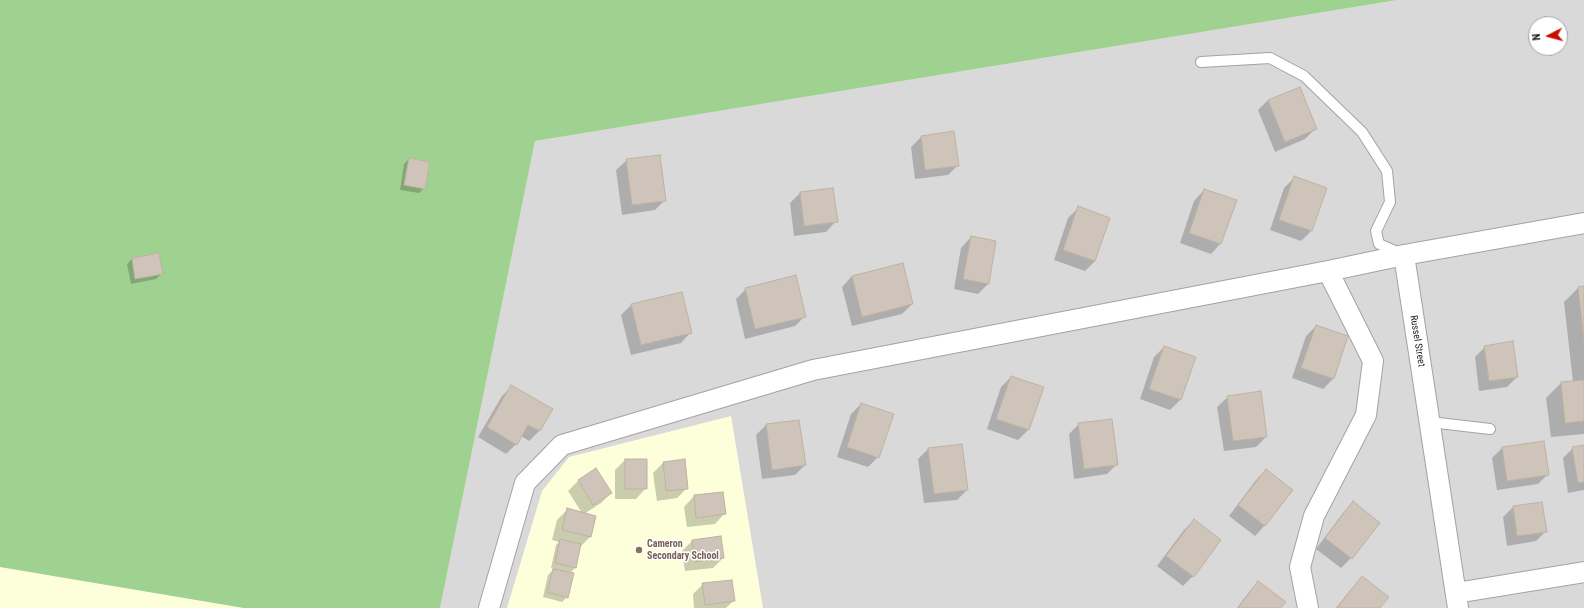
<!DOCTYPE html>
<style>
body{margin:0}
#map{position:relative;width:1584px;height:608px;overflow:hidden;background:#efebe0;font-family:"Roboto Condensed",sans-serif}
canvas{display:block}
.north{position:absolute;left:1528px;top:16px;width:40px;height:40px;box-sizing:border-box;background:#fff;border:1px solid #a4a4a4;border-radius:50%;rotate:264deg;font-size:11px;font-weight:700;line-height:16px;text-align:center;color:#1c1c1c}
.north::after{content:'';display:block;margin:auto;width:14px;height:18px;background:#c80f00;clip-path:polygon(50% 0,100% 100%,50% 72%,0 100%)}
</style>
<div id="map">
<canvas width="1584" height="608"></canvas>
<div class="north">N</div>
</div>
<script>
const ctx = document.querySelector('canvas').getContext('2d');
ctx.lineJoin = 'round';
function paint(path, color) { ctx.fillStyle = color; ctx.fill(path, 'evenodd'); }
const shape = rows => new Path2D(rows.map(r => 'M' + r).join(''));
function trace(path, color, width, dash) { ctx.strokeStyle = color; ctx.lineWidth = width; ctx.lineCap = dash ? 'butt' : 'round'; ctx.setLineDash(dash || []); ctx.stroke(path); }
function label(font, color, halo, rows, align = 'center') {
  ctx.font = font + ' "Roboto Condensed",sans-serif'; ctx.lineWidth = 3; ctx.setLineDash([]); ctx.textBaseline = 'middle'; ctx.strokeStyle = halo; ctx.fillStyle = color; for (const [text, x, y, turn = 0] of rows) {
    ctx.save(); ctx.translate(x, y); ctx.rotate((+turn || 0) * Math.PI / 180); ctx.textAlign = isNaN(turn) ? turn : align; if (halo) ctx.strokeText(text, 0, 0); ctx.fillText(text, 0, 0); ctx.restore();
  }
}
const residential = shape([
 [1397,0,1584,0,1584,608,440,608,535,141],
 [1536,24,1560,24,1560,48,1536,48]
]);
const education = shape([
 [731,416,763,608,507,608,542,491,569,457],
 [0,567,244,608,0,608]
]);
const forest = shape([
 [0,0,1397,0,535,141,440,608,244,608,0,567]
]);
const shadow = shape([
 [1268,100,1315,129,1305,139,1275,152,1258,110],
 [921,137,958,165,948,175,915,179,911,147],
 [409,159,424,188,419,193,400,190,404,164],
 [627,160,665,200,655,210,622,215,616,170],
 [1294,178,1325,189,1311,231,1301,241,1270,230,1284,188],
 [1204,190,1221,243,1211,254,1180,243,1194,201],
 [800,193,836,221,826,232,794,236,790,203],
 [1078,208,1109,218,1095,261,1085,271,1054,260,1068,218],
 [971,237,988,284,978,294,954,289,961,248],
 [158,254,161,274,156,279,131,284,127,264,132,259],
 [852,276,912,304,902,314,852,326,842,287],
 [1584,287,1584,434,1551,437,1546,398,1561,383,1573,382,1564,302,1578,288],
 [746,289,805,316,795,326,745,339,736,299],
 [631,305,691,332,681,343,631,355,621,315],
 [1316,326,1347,337,1333,379,1323,389,1292,378,1306,336],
 [1164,347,1195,357,1180,400,1170,410,1140,399,1154,357],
 [1485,347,1517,377,1507,387,1479,391,1475,357],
 [1011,377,1042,387,1028,430,1018,440,987,429,1001,387],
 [512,386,551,410,539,431,529,441,521,436,516,444,506,454,478,437,502,396],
 [1228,397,1266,437,1256,447,1224,451,1217,407],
 [861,404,878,457,868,467,837,457,851,414],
 [799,421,805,465,795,475,762,479,756,435,766,425],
 [1079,424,1117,464,1107,474,1074,479,1069,434],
 [1584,446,1584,490,1568,493,1563,458,1573,448],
 [1502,448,1548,474,1538,484,1497,490,1492,458],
 [928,449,967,490,957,500,924,503,918,459],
 [625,460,646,488,636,499,615,499,615,470],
 [663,463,687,488,677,498,657,501,653,473],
 [596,469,611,493,601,503,584,514,590,537,580,547,575,568,570,573,567,597,562,602,543,597,548,575,554,569,551,568,556,545,559,542,552,540,557,520,568,509,582,513,568,491,578,481],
 [1266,470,1265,525,1255,536,1229,516,1256,480],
 [694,496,725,513,715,524,687,527,684,507],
 [1353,503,1351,558,1341,568,1316,549,1343,513],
 [1513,507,1546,531,1536,541,1507,546,1503,517],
 [1194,520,1193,576,1183,586,1157,566,1184,530],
 [692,541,723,558,713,568,685,571,682,551],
 [1362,578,1379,608,1336,608,1352,588],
 [1259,582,1280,608,1237,608,1249,592],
 [703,584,733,601,726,608,694,608,693,594]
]);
const building = shape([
 [1300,87,1317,129,1285,142,1268,100,1300,87],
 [954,131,959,166,925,170,921,136,954,131],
 [660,155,666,201,632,205,626,159,660,155],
 [409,158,430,162,425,189,404,185,409,158],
 [1294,176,1327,188,1312,231,1279,220,1294,176],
 [833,188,838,222,804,226,800,192,833,188],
 [1204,189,1237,200,1221,244,1189,233,1204,189],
 [1078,206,1110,218,1095,261,1063,250,1078,206],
 [971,236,996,241,989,284,963,279,971,236],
 [159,253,163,274,135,279,132,258,159,253],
 [903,263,913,304,862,317,852,276,903,263],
 [796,275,806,317,755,329,745,288,796,275],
 [1584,286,1584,340,1578,287,1584,286],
 [682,292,692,333,641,345,631,304,682,292],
 [1316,325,1348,336,1334,379,1301,368,1316,325],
 [1513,341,1518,377,1489,381,1484,346,1513,341],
 [1164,346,1196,357,1181,400,1149,389,1164,346],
 [1011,376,1044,387,1029,430,996,419,1011,376],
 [1584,380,1584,421,1565,423,1561,382,1584,380],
 [511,385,553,409,540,431,528,425,517,445,487,427,511,385],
 [1261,391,1267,437,1233,441,1227,396,1261,391],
 [861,403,894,414,879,458,847,447,861,403],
 [1112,419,1118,465,1084,469,1078,423,1112,419],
 [799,420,806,465,772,470,766,424,799,420],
 [1544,441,1549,475,1507,481,1502,447,1544,441],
 [962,444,968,490,934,494,928,448,962,444],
 [1584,445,1584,482,1578,483,1572,447,1584,445],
 [625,459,647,459,647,489,625,489,625,459],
 [685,459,688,489,666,491,663,462,685,459],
 [596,468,612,493,593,505,578,480,596,468],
 [1266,469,1293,490,1265,526,1238,505,1266,469],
 [723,492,726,514,696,518,694,495,723,492],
 [1353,501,1380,523,1352,559,1325,538,1353,501],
 [1542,502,1547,532,1517,536,1513,506,1542,502],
 [567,508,596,516,591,537,562,530,567,508],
 [1194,519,1221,540,1194,577,1166,556,1194,519],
 [721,536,724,558,695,562,692,540,721,536],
 [560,539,581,544,576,568,555,563,560,539],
 [553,569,574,573,568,598,547,592,553,569],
 [1362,576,1389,597,1380,608,1337,608,1362,576],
 [732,580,735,601,705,605,702,583,732,580],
 [1258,581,1286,602,1281,608,1238,608,1258,581]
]);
const service = shape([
 [1201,62,1270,58,1304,76,1362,132,1387,171,1390,202,1376,231,1379,244,1400,253],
 [1430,422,1490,429]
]);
const minor = shape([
 [1456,593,1584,572],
 [489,608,525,483,562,445,813,370,1328,271,1404,255],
 [1308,608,1300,567,1314,516,1366,415,1373,361,1328,271],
 [1458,608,1404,255,1584,223]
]);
const markers = [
 [639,550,4,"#8d6e63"]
];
const streetNames = [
 ["Russel Street",1417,341,81]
];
const educationNames = [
 ["Cameron",647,544],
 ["Secondary School",647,556]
];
paint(residential, '#dad9d9');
paint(education, '#fcffd9');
paint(forest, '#9fd291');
paint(shadow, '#0003');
paint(building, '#cfc4b9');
trace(building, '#c1b2a1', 1);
trace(service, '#a3a3a3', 12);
trace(minor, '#a3a3a3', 22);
trace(service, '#fff', 10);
trace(minor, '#fff', 20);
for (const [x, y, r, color] of markers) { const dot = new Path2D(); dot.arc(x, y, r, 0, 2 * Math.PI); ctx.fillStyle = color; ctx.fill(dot); trace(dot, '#fff', 1.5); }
label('10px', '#1c1c1c', '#fff', streetNames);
label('bold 10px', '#785e54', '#fff', educationNames, 'left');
</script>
